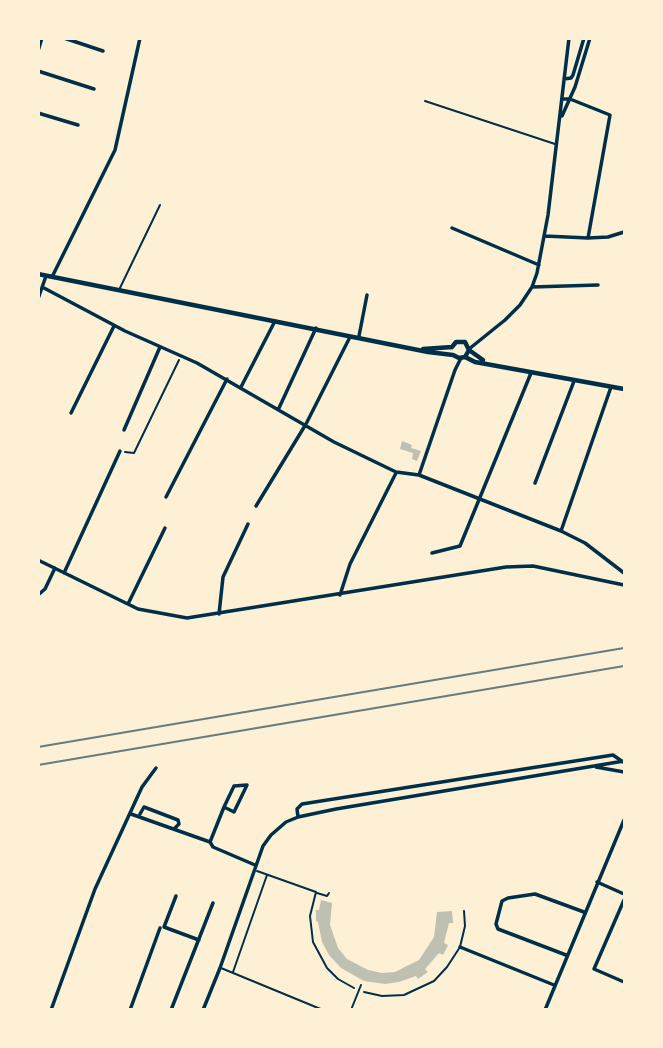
<!DOCTYPE html>
<style>
body{margin:0}
#map{position:relative;width:663px;height:1048px;overflow:hidden;background:#fdf0d5;font-family:Jost,sans-serif}
canvas{display:block}
.frame{position:absolute;inset:0;border:40px solid #fdf0d5;pointer-events:none}
</style>
<div id="map">
<canvas width="663" height="1048"></canvas>
<div class="frame"></div>
</div>
<script>
const ctx = document.querySelector('canvas').getContext('2d');
ctx.lineJoin = 'round';
function paint(path, color) { ctx.fillStyle = color; ctx.fill(path, 'evenodd'); }
const shape = rows => new Path2D(rows.map(r => 'M' + r).join(''));
function trace(path, color, width, dash) { ctx.strokeStyle = color; ctx.lineWidth = width; ctx.lineCap = dash ? 'butt' : 'round'; ctx.setLineDash(dash || []); ctx.stroke(path); }
const building = shape([
 [402,441,412,445,411,448,421,451,417,461,412,459,413,453,400,449],
 [321,900,332,903,330,925,338,948,347,959,368,970,382,973,395,972,419,960,434,937,437,912,452,911,453,923,449,923,444,943,448,945,443,955,439,953,425,969,428,972,418,979,416,976,399,982,385,984,364,981,341,968,329,955,322,942,318,922,316,921,316,910,319,910]
]);
const path = shape([
 [125,452,134,453,179,360],
 [351,1010,361,985]
]);
const service = shape([
 [425,101,555,144],
 [119,290,160,205],
 [257,871,316,892,310,916,313,942,327,968,338,979,354,988],
 [317,893,327,896,329,893],
 [221,968,323,1010],
 [233,972,267,875],
 [364,992,382,996,404,995,434,981,447,967,460,947,465,926,464,911]
]);
const minor = shape([
 [64,38,103,51],
 [38,51,42,38],
 [38,71,94,89],
 [564,79,571,78,573,75,584,38],
 [562,99,570,99,610,115,588,238],
 [38,113,78,125],
 [562,116,575,87,590,38],
 [452,228,539,265],
 [545,236,588,238,608,237,624,232],
 [52,277,115,150,140,38],
 [532,287,598,285],
 [44,288,125,331,197,363,334,442,396,472,419,475,561,531,585,543,624,573],
 [38,299,46,276],
 [359,336,367,295],
 [469,349,505,320,520,305,532,287,537,273,548,215,569,38],
 [241,387,275,321],
 [279,408,316,328],
 [71,413,114,326],
 [124,430,160,347],
 [419,475,455,370,461,358],
 [535,483,574,381],
 [166,497,227,379],
 [256,506,306,424,350,337],
 [561,531,611,387],
 [432,553,460,546,531,373],
 [38,560,138,609,187,618,506,567,533,566,624,585],
 [64,573,120,451],
 [38,595,45,589,55,568],
 [340,595,350,564,396,473],
 [128,604,165,528],
 [219,614,223,577,248,524],
 [596,767,624,772],
 [131,814,210,842,213,847,255,865],
 [140,814,144,807,178,820,179,824,175,828],
 [298,817,297,809,302,804,613,755,623,762],
 [210,842,224,807,234,786,247,785,234,812,224,807],
 [597,882,624,894],
 [176,896,164,927,199,940],
 [624,900,594,969,624,982],
 [460,947,554,985],
 [566,955,498,929,496,924,502,901,508,898,535,894,584,912],
 [51,1010,95,889,142,787,156,768],
 [130,1010,160,928],
 [171,1010,213,903],
 [203,1010,220,968,263,846,271,835,286,822,298,817,336,809,624,761],
 [545,1010,624,820]
]);
const tertiary = shape([
 [38,274,428,352,453,355,459,358,465,357,475,362,624,389],
 [452,347,456,342,465,342,469,350,465,357],
 [423,349,452,347],
 [469,350,483,360]
]);
const rail = shape([
 [38,747,624,648],
 [38,765,624,666]
]);
paint(building, '#bec0b2');
trace(path, '#003049', 2);
trace(service, '#003049', 2);
trace(minor, '#003049', 3.5);
trace(tertiary, '#003049', 4.5);
trace(rail, '#657d81', 2);
</script>
